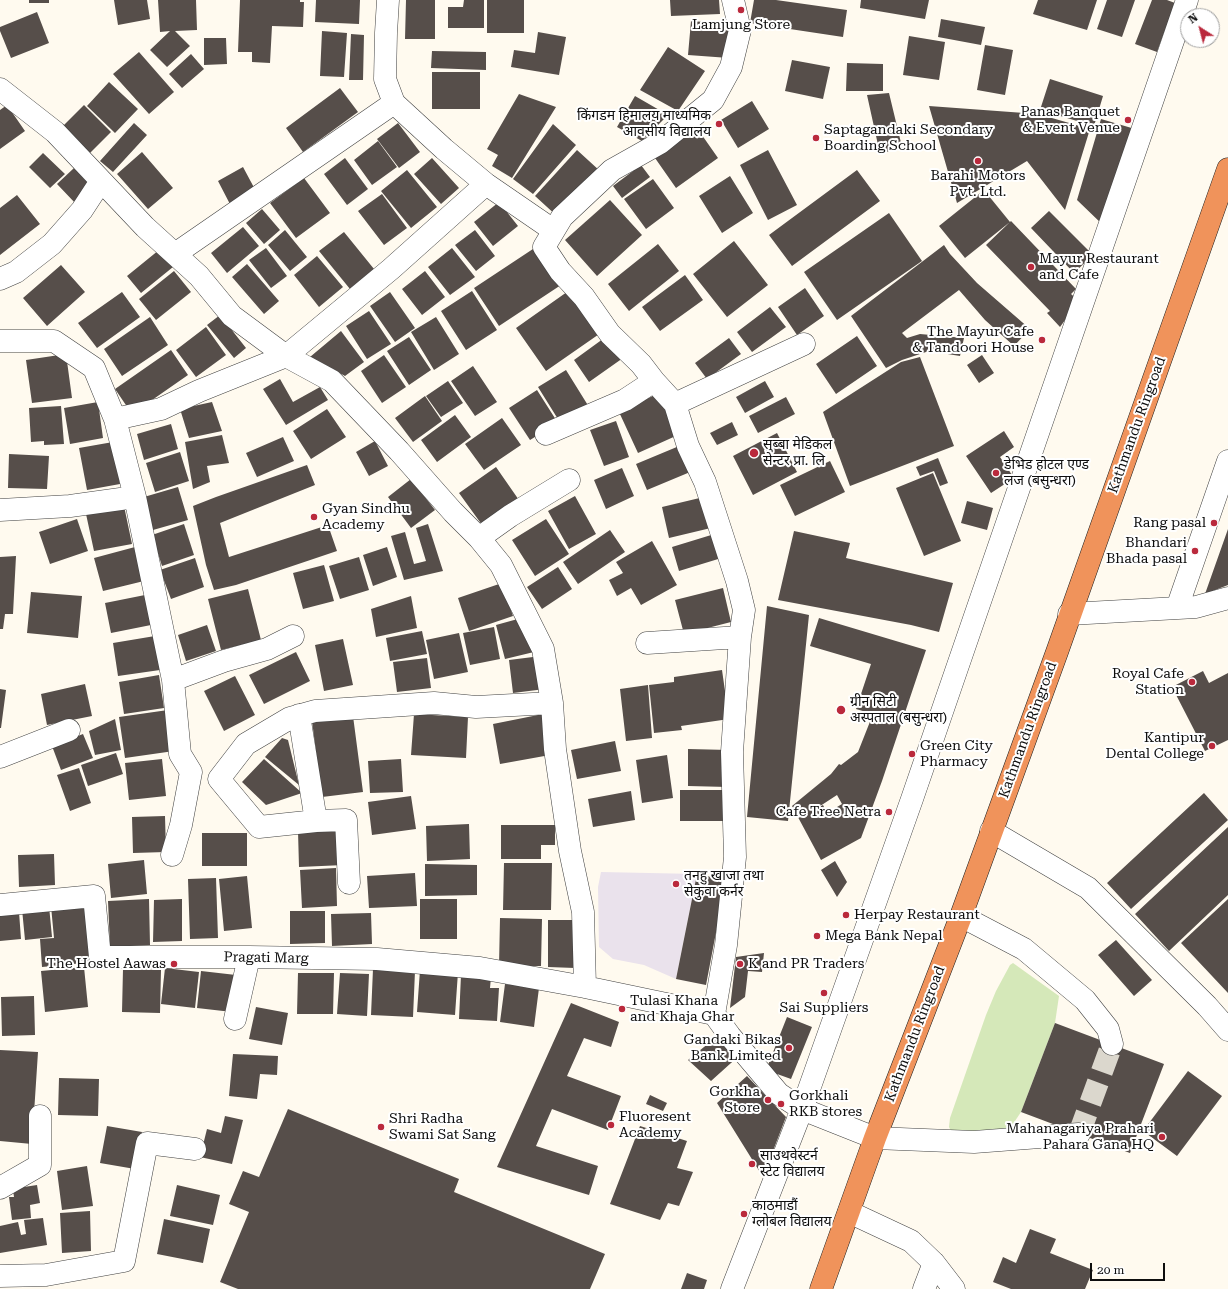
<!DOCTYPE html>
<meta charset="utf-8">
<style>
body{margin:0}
#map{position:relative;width:1228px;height:1289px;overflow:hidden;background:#fffaef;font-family:"Roboto Serif",serif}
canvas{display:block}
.north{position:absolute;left:1180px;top:8px;width:40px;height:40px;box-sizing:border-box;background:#fff;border:1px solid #9f9f9f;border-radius:50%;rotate:324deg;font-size:11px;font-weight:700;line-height:16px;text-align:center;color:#0e0e0e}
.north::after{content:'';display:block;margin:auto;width:14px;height:18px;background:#ba293c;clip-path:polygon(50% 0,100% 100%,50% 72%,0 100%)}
.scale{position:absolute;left:1090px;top:1263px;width:75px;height:18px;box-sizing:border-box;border:2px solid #0e0e0e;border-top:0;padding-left:5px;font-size:12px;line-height:14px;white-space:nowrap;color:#0e0e0e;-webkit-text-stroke:3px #fff;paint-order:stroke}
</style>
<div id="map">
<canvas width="1228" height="1289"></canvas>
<div class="north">N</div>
<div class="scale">20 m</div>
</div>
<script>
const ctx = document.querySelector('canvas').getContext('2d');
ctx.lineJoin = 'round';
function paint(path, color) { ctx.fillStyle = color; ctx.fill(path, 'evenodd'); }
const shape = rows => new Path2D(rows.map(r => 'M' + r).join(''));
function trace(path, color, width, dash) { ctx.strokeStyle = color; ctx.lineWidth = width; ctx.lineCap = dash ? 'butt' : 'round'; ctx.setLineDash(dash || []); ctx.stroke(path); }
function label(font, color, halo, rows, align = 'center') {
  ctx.font = font + ' "Roboto Serif","Noto Sans Devanagari",serif'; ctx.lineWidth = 4; ctx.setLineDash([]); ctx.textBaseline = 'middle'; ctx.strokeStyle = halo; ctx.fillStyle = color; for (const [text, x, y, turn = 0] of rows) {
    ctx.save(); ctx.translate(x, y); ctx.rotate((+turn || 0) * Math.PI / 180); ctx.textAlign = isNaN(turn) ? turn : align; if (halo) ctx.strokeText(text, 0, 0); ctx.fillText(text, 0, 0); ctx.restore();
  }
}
const industrial = shape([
 [601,872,697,874,676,979,644,965,613,959,599,947,598,887]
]);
const green = shape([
 [1013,963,1059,996,1055,1023,1021,1112,1011,1127,1008,1129,959,1135,951,1131,949,1127,950,1118,986,1015,996,991,1010,965]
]);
const building = shape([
 [29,0,49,0,49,3,29,3],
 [114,0,147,0,150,19,118,25],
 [158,0,196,0,197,30,175,31,190,46,167,67,150,50,170,31,160,32],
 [240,0,300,0,300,2,304,2,303,27,272,26,270,63,252,62,252,52,238,52],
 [316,0,360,0,359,24,315,22],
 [406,0,435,0,435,39,405,39],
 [464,0,484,0,484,28,448,28,448,7,463,7],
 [487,0,524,0,524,33,487,33],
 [670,0,719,0,720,14,671,16],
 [754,0,776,0,847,10,843,37,750,23],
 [861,0,929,0,925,19,860,8],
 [1038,0,1097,0,1087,30,1033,14],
 [1107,0,1135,0,1122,37,1097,29],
 [1152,0,1167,0,1175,3,1157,52,1135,44],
 [37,12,49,43,11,58,0,31,0,27],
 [941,19,985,27,981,45,938,37],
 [691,21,732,24,729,58,688,55],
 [322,31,347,33,344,77,320,76],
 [538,32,566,37,559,75,511,67,514,50,535,53],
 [351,34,364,35,363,80,349,80],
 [909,36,945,42,939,80,903,75],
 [204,38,226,38,227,64,204,65],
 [985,45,1013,50,1005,95,977,90],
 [668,47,705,71,678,111,640,90],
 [432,51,486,52,486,70,431,68],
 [139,52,174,92,149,114,113,74],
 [191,54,204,69,182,88,169,74],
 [792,60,830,67,823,99,785,91],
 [847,63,883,64,883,91,846,91],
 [432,72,480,72,480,109,432,109],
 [1050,79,1103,96,1094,126,1040,110],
 [109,82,138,109,115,133,87,106],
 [340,88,358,112,303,152,286,128],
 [889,93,902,147,880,154,867,95],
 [519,94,556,107,512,178,492,166,498,155,487,149],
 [635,96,668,115,642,141,617,127],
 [752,101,769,129,738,148,721,120],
 [7,105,25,131,0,149,0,110],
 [84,105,111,132,88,155,60,129],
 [929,106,1038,114,1090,129,1065,210,1027,161,957,203],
 [1101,119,1135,129,1104,226,1077,200],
 [134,123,147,135,113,172,100,161],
 [398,123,420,152,399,168,377,139],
 [553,124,576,145,533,194,513,179],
 [697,128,718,158,676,188,655,158],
 [378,141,397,167,372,185,354,160],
 [577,150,600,171,558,217,535,196],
 [768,150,797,205,768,220,740,165],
 [142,152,173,188,148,209,117,174],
 [43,153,65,174,50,188,29,167],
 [345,158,368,189,347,205,324,174],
 [432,158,459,188,441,204,414,174],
 [641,165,650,177,622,198,613,186],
 [243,167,258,195,232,208,218,181],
 [74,168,93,188,76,204,57,184],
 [407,170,437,207,411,228,381,191],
 [857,170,880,201,792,266,769,235],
 [730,176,753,213,722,233,699,196],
 [304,178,330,213,296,238,270,203],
 [653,179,674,208,646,229,624,199],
 [984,190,1010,222,965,258,939,226],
 [382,194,407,228,384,245,358,211],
 [17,195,40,224,0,255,0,208],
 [610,200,642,235,597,276,565,240],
 [499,202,518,226,493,246,474,222],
 [262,209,280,230,264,244,246,223],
 [1049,211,1093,255,1074,273,1031,228],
 [889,213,922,261,837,320,804,272],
 [1011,221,1076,289,1071,294,1079,301,1060,327,1047,313,1050,311,986,245],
 [243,227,259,246,227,273,211,253],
 [285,230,307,257,290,271,268,245],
 [475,230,495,256,476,271,455,245],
 [344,232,374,269,350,289,319,251],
 [734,241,768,285,727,317,693,274],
 [658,244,679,271,629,311,608,284],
 [539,245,564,283,499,326,474,288],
 [944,245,950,254,977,283,1030,329,1014,346,985,320,959,290,902,333,907,338,920,334,964,338,960,356,929,351,902,360,886,368,851,316],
 [266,248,287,276,271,288,249,260],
 [452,248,475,277,450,295,428,267],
 [159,250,173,267,141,293,127,276],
 [317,256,343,287,319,307,294,275],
 [247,264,279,301,264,314,232,277],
 [61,265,85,292,47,326,23,298],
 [174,271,191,292,156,320,139,299],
 [425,271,445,297,422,315,402,289],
 [685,275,703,300,660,331,642,307],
 [574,287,605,330,546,371,516,328],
 [805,288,824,316,797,335,778,307],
 [472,291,497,330,466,350,441,311],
 [122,292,140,317,97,348,78,323],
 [390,292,415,328,395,342,370,306],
 [770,307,786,327,752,352,737,332],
 [369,311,391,344,367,359,346,326],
 [220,315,246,348,234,358,207,325],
 [150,317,168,345,122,376,104,349],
 [436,317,459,354,434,370,411,332],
 [206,327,226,355,196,377,176,350],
 [341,331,364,362,345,376,310,357],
 [607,336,623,358,589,382,574,360],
 [857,336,877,366,836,394,816,364],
 [409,337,431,370,409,385,387,351],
 [729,338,741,354,707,379,695,363],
 [171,350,188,375,132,414,115,389],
 [66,354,72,398,32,403,26,360],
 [384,355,406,387,382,403,361,371],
 [982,355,994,373,979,383,967,365],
 [920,357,954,446,850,486,823,412,901,362],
 [473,366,497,402,475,416,451,381],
 [566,370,589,407,561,424,538,387],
 [280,379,293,402,320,387,328,400,286,425,263,389],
 [448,381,463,403,441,417,426,396],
 [765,381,774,397,745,413,736,397],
 [537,390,558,423,530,440,509,408],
 [659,393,678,435,638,453,619,412],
 [425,396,442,421,413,442,395,418],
 [786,397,795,414,758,433,749,416],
 [98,402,103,438,70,444,64,408],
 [212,402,222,431,189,438,180,409],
 [61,406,64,444,44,445,44,441,31,442,29,408],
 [327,409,346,437,311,459,293,431],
 [455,415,471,437,437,462,421,440],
 [502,418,521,445,484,470,465,444],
 [616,421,629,457,604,466,590,430],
 [732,422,738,435,717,445,710,433],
 [171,424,178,449,144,460,137,434],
 [1004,431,1014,447,1000,457,1014,478,991,493,966,456],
 [777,433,797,472,753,495,733,456],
 [222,435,229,463,207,466,210,482,193,489,185,442],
 [283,437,294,461,257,477,246,453],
 [375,441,388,466,369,476,356,452],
 [113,442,120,484,87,490,79,448],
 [684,444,695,470,647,490,636,464],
 [180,452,189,481,155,492,146,463],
 [9,454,49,456,47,489,8,488],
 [938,458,948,483,940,486,934,471,920,476,916,467],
 [830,461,845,492,795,516,780,485],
 [307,465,315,485,220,523,229,557,328,525,337,551,236,585,214,590,206,565,193,506,216,497],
 [496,467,521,503,485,529,459,493],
 [622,468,634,496,606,509,594,480],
 [933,473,961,541,924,556,896,488],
 [411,479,435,510,411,528,388,497],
 [178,487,188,520,153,530,144,497],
 [575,496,596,534,569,549,548,511],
 [708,496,715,527,669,538,662,507],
 [967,501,993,508,987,530,961,523],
 [124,506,132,544,94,551,86,514],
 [77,519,88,551,50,564,39,532],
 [546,519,569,554,535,576,512,540],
 [184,524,194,555,162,566,152,535],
 [428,524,443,571,404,580,391,536,405,532,414,564,426,561,416,528],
 [1228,529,1228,585,1205,594],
 [610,530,625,552,578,584,563,562],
 [794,531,850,543,846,558,953,583,939,632,911,625,778,600],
 [721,532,728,556,679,571,672,547],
 [652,541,677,585,641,605,631,588,617,596,609,580,623,573,616,562],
 [135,547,144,581,103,591,94,558],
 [387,547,397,577,373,586,363,555],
 [16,556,13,614,5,614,3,629,0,629,0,557],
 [359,557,369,590,340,599,329,566],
 [195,558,204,587,171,599,160,570],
 [324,565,334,601,303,609,293,573],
 [558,567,572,589,542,609,527,587],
 [502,583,513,616,469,631,458,598],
 [723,588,731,622,684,634,675,600],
 [248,589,261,640,221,650,208,599],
 [31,592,82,596,78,638,27,633],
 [145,595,151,625,111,633,105,603],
 [411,596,417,628,376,637,371,609],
 [767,606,809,615,788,821,747,817],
 [525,617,534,652,505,659,496,625],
 [819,618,926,650,882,781,861,838,821,860,792,806,831,774,839,764,841,765,858,752,873,714,856,709,871,664,810,646],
 [837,795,842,804,827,813,823,805,814,810],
 [207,625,216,651,186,661,178,635],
 [494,627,500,659,470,665,463,633],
 [422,631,427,654,390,661,386,638],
 [459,633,468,672,434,679,426,640],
 [155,636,160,670,118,676,113,643],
 [343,639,353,685,324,691,315,645],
 [296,652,310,681,264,704,249,675],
 [541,656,545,689,513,693,509,660],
 [427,658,431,688,397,692,393,662],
 [722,670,729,719,681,726,682,730,654,733,649,685,674,682,674,677],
 [1203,671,1209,683,1228,673,1228,740,1205,751,1172,687],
 [159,675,164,708,124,714,119,682],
 [235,676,255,715,224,731,204,691],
 [85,684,92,716,47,725,41,694],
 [648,685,652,738,626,741,620,689],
 [0,689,6,690,1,728,0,728],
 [168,710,174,751,125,758,119,717],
 [414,714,468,717,466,758,411,755],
 [543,714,550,755,500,764,493,724],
 [353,716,363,792,322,797,312,721],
 [115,719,121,750,95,755,89,731],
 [83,734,93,758,61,770,52,746],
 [282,738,288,740,299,785,265,757],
 [615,741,621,771,577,779,571,750],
 [688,749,729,750,728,787,688,786],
 [116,753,123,774,88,786,81,765],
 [667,755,673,798,642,803,636,760],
 [162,759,166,796,129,800,125,763],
 [264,759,302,793,266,805,242,782],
 [401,759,403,792,370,793,368,761],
 [79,768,91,803,70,811,57,775],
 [680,790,725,790,725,821,680,821],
 [631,791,635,820,593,827,588,799],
 [1204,793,1228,820,1131,909,1107,883],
 [411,796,416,829,372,835,368,802],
 [165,816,166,852,133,853,132,817],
 [469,824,470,859,427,861,426,826],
 [501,825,555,825,555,845,541,845,541,859,501,859],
 [1228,827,1228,895,1169,951,1135,914],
 [344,829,344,865,299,867,298,831],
 [202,833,247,833,247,866,202,866],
 [54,854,55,885,19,887,18,855],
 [144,860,147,894,111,898,108,864],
 [835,861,847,882,837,897,821,870],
 [504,863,552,863,551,910,503,910],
 [425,864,477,865,477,895,425,896],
 [336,868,337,906,302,908,300,870],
 [415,873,417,906,369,908,367,876],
 [697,874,726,880,706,985,676,979],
 [247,876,252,928,224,931,219,879],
 [216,878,218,938,190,939,188,879],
 [149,899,150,945,110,947,108,901],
 [182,899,182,941,153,942,154,900],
 [420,899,457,899,457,939,420,939],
 [1228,899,1228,993,1181,943],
 [89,902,94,962,42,967,40,939,54,938,51,906],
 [49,906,52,937,25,940,22,909],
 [290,911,325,911,325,943,290,944],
 [19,912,21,939,0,941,0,914],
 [371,913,372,944,332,946,331,914],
 [500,918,542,919,541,966,499,966],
 [548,920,576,920,575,968,548,967],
 [1116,940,1152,980,1134,996,1098,955],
 [764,953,762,972,748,971,745,997,730,1008,736,957],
 [84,967,88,1007,45,1012,41,971],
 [165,968,199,972,195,1008,161,1004],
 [123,969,161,970,160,1013,122,1012],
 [373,969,415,971,413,1017,371,1015],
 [420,970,458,972,455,1015,417,1012],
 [201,971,236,975,232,1012,197,1008],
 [298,973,334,973,333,1014,297,1014],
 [340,973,369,974,367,1016,337,1014],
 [461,975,491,977,490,988,499,988,497,1021,459,1019],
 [505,984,539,988,534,1027,500,1022],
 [34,996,35,1035,2,1036,1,997],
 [571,1003,619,1022,611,1047,584,1038,567,1076,621,1096,608,1130,552,1109,536,1146,598,1166,589,1195,497,1167],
 [256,1007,288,1013,282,1045,249,1039],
 [787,1017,812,1027,791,1079,766,1070],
 [1055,1023,1164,1064,1130,1153,1021,1112],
 [720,1034,741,1054,711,1081,688,1060],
 [0,1050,38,1052,32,1144,0,1141],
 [233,1054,278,1056,277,1075,260,1074,257,1099,229,1096],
 [1188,1071,1222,1096,1177,1156,1143,1131],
 [747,1076,786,1117,763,1177,717,1103],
 [59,1078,99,1079,98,1116,58,1115],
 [650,1095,667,1103,663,1111,646,1104],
 [288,1109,459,1179,454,1192,605,1254,590,1289,238,1289,220,1282,249,1212,229,1204,243,1171,259,1177],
 [225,1116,243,1120,232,1164,200,1157,207,1129,221,1133],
 [107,1126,142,1132,135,1169,100,1163],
 [640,1126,687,1141,677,1168,693,1172,679,1206,668,1203,660,1220,610,1204],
 [87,1166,93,1206,62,1210,57,1171],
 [23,1182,24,1187,37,1185,40,1203,30,1205,31,1218,12,1220,9,1197,14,1197,12,1183],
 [177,1185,220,1195,213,1225,170,1216],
 [90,1211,91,1251,62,1253,60,1213],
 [43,1218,47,1245,0,1253,0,1226,18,1222,21,1235,26,1234,24,1220],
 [164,1219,210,1229,203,1263,157,1254],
 [1030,1229,1056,1239,1050,1253,1093,1270,1085,1289,1011,1289,993,1282,1003,1257,1016,1263],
 [687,1273,707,1280,704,1289,681,1289]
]);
const minorTunnel = shape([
 [1079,1134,1112,1044]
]);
const minor = shape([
 [388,0,386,33,385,79,394,103,444,149,486,184,553,230],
 [733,0,740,30,731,67,713,100,660,143,612,170,562,217,544,247,560,271,584,297,610,334,641,364,654,381,675,404,688,446,705,482,737,581,744,610,740,637,732,752,735,857,726,945,714,1014,730,1036,779,1094,802,1109,875,1138,974,1142,1079,1134],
 [0,89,55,132,145,227,199,276,232,316,286,356,332,381,399,451,453,512,479,538,501,565,543,649,552,703,555,749,570,851,583,912,585,987,714,1014],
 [175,254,394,103],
 [0,279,16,272,52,244,82,210,101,181],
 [0,341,54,341,94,368,115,419,135,497,173,680,180,754,191,772,181,825,172,855],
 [675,404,804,344],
 [115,419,161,409,199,391,286,356,391,269,486,184],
 [546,434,625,400,654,381],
 [0,510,70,506,135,497],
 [479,538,510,516,569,480],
 [1177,608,1228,461],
 [1069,614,1196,607,1228,598],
 [647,643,740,637],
 [173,680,224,661,267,649,293,636],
 [299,715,316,821],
 [0,757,69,730],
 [991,831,1088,888,1207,1006,1228,1030],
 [349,883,346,820,316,821,259,827,219,779,246,744,290,718,315,711,434,703,476,707,552,703],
 [0,905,94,896,100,957,249,957,377,959,480,968,585,987],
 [961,916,1024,949,1085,1000,1108,1029,1112,1044],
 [235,1019,249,957],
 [0,1188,40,1165,40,1116],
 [849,1212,911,1241,934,1263,954,1289],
 [0,1276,46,1275,124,1261,147,1143,195,1149],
 [732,1289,802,1109,912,799,1187,0],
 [924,1289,934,1263]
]);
const highway = shape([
 [821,1289,875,1138,961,916,1057,652,1228,169]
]);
const markers = [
 [741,10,4,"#ba293c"],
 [1128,120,4,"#ba293c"],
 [719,124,4,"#ba293c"],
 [816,138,4,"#ba293c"],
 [978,161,4,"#ba293c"],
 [1031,267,4,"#ba293c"],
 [1042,340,4,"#ba293c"],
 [754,453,5,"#ba293c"],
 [996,473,4,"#ba293c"],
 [314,517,4,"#ba293c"],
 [1214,523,4,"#ba293c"],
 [1195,551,4,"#ba293c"],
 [1192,682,4,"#ba293c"],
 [841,710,5,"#ba293c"],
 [1212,746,4,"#ba293c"],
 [912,754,4,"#ba293c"],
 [889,812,4,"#ba293c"],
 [676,884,4,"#ba293c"],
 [846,915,4,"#ba293c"],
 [817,936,4,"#ba293c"],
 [174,964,4,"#ba293c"],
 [740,964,4,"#ba293c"],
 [824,993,4,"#ba293c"],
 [622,1009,4,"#ba293c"],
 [789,1048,4,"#ba293c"],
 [768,1100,4,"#ba293c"],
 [781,1104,4,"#ba293c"],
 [611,1125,4,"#ba293c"],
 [381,1127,4,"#ba293c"],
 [1162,1137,4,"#ba293c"],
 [752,1164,4,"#ba293c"],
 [744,1214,4,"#ba293c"]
];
const poiNames = [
 ["Lamjung Store",741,25,"center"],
 ["Panas Banquet",1120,112,"right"],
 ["& Event Venue",1120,128,"right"],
 ["किंगडम हिमालय माध्यमिक",711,116,"right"],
 ["आवसीय विद्यालय",711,132,"right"],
 ["Saptagandaki Secondary",824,130],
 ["Boarding School",824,146],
 ["Barahi Motors",978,176,"center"],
 ["Pvt. Ltd.",978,192,"center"],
 ["Mayur Restaurant",1039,259],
 ["and Cafe",1039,275],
 ["The Mayur Cafe",1034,332,"right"],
 ["& Tandoori House",1034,348,"right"],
 ["सुब्बा मेडिकल",763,445],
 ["सेन्टर प्रा. लि",763,461],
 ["डेभिड होटल एण्ड",1004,465],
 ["लज (बसुन्धरा)",1004,481],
 ["Gyan Sindhu",322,509],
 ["Academy",322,525],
 ["Rang pasal",1206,523,"right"],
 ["Bhandari",1187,543,"right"],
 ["Bhada pasal",1187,559,"right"],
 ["Royal Cafe",1184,674,"right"],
 ["Station",1184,690,"right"],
 ["ग्रीन सिटी",850,702],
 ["अस्पताल (बसुन्धरा)",850,718],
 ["Kantipur",1204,738,"right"],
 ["Dental College",1204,754,"right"],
 ["Green City",920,746],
 ["Pharmacy",920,762],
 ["Cafe Tree Netra",881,812,"right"],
 ["तनहु खाजा तथा",684,876],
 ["सेकुवा कर्नर",684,892],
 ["Herpay Restaurant",854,915],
 ["Mega Bank Nepal",825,936],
 ["The Hostel Aawas",166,964,"right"],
 ["K and PR Traders",748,964],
 ["Tulasi Khana",630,1001],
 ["and Khaja Ghar",630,1017],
 ["Sai Suppliers",824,1008,"center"],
 ["Gandaki Bikas",781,1040,"right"],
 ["Bank Limited",781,1056,"right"],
 ["Gorkha",760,1092,"right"],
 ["Store",760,1108,"right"],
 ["Gorkhali",789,1096],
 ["RKB stores",789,1112],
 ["Fluoresent",619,1117],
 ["Academy",619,1133],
 ["Shri Radha",389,1119],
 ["Swami Sat Sang",389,1135],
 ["Mahanagariya Prahari",1154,1129,"right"],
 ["Pahara Gana HQ",1154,1145,"right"],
 ["साउथवेस्टर्न",760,1156],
 ["स्टेट विद्यालय",760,1172],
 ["काठमाडौं",752,1206],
 ["ग्लोबल विद्यालय",752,1222]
];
const streetNames = [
 ["Kathmandu Ringroad",1137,425,-70],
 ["Kathmandu Ringroad",1028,730,-70],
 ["Pragati Marg",266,958,1],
 ["Kathmandu Ringroad",915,1034,-69]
];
paint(industrial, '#eae2ec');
paint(green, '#d5e8b9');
paint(building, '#564e4a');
trace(minorTunnel, '#dbd7cd', 22, [22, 11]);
trace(minor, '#414141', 23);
trace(highway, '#1f1f1f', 23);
trace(minor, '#fff', 22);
trace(highway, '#f0935b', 22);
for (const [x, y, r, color] of markers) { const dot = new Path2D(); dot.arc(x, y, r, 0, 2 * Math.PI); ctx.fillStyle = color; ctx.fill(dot); trace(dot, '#fff', 1.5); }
label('14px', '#0e0e0e', '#fff', poiNames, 'left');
label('14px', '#0e0e0e', '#fff', streetNames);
</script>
